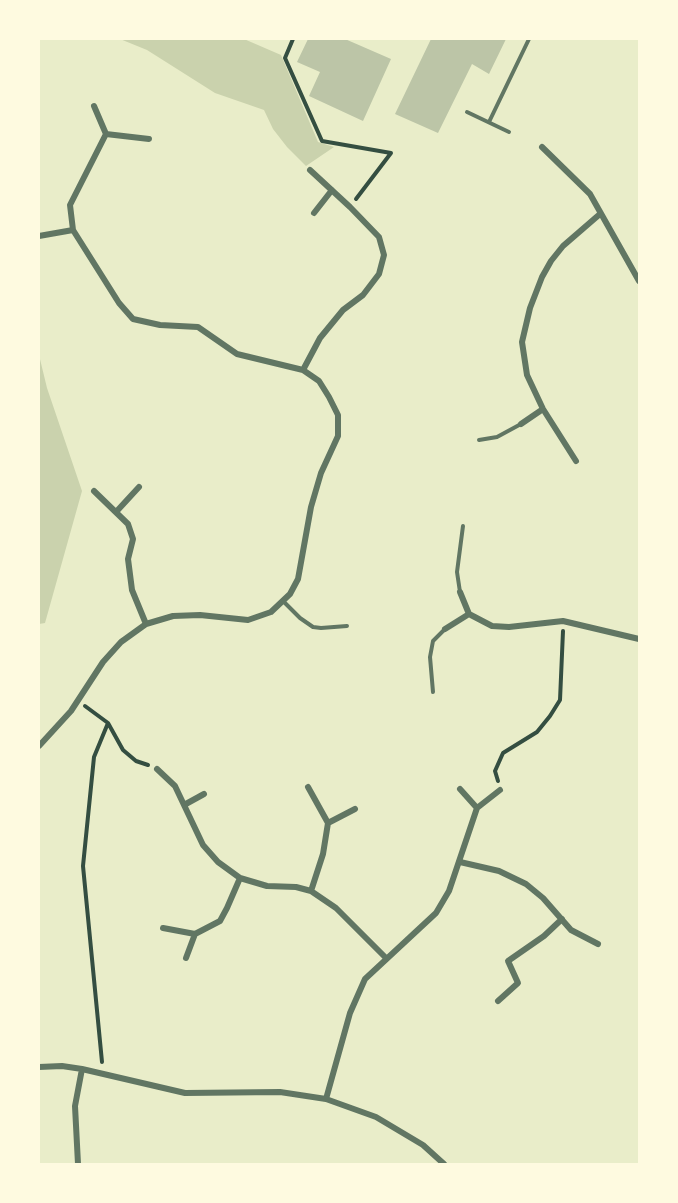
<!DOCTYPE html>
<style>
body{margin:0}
#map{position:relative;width:678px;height:1203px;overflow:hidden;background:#e9edc9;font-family:"PT Sans",sans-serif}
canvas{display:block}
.frame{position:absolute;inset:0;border:40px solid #fefae0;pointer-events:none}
</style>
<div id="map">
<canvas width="678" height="1203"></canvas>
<div class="frame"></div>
</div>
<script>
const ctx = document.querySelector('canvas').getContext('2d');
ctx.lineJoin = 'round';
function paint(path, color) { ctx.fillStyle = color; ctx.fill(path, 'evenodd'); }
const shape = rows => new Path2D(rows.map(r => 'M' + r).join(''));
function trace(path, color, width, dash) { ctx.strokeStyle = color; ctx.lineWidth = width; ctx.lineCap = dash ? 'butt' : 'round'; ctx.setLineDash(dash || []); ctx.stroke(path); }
const green = shape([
 [120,39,244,39,281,55,318,142,334,147,306,166,287,147,273,129,264,110,215,93,147,50],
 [39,355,47,388,82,491,45,623,39,624]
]);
const building = shape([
 [308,39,345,39,391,59,363,121,309,96,320,72,297,62],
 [431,39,506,39,489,74,472,64,438,133,395,114]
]);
const path = shape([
 [293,39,285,58,322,141,391,153,356,199],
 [85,706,108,723,123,750,136,761,148,765],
 [498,781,495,771,503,753,537,732,550,716,560,700,563,631],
 [102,1062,83,866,94,757,108,723]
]);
const service = shape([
 [467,112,509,132],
 [489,122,529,39],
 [479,440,497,437,521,424],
 [460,592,457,572,463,526],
 [283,601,300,618,313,627,321,628,347,626],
 [433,692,430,657,433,641,445,629]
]);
const minor = shape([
 [94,106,106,134,149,139],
 [542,147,590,194,639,281],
 [314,213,332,190],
 [39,236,73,230],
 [303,370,320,338,343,310,363,295,379,274,384,255,379,237,350,207,310,170],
 [521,424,543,409],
 [576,461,543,409,527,375,522,342,530,308,542,277,551,261,563,246,600,214],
 [94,491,128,524,133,539,128,559,132,590,146,624],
 [116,512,139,487],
 [460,592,469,614],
 [445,629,469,614,492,626,509,627,563,621,639,639],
 [39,746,71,711,103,662,121,642,146,624,173,616,200,615,248,620,271,612,290,594,298,579,311,507,321,473,338,436,338,415,329,397,319,381,303,370,237,354,198,327,160,325,133,319,119,303,73,230,70,205,106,134],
 [157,769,175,786,203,845,218,862,240,878,267,886,296,887,311,891,336,908,386,958],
 [308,787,328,823,323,854,311,891],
 [460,789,477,808],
 [184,805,204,794],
 [328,823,355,809],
 [460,862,499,871,526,884,543,898,571,930,598,944],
 [163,928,195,934,220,921,227,908,240,878],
 [186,958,195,934],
 [498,1001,518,983,508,961,544,936,562,919],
 [39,1067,62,1066,82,1069,185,1093,280,1092,326,1099,376,1117,423,1145,444,1164],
 [326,1099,350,1013,365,979,436,913,449,891,477,808,500,790],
 [78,1164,75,1106,82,1069]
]);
paint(green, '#cad2ad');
paint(building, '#bcc5a7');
trace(path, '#344e41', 4);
trace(service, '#617663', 4);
trace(minor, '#617663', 6);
</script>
